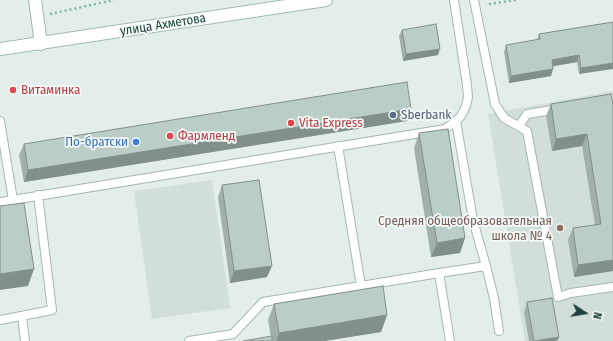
<!DOCTYPE html>
<meta charset="utf-8">
<style>
body{margin:0}
#map{position:relative;width:613px;height:341px;overflow:hidden;background:#e3eeea;font-family:"Fira Sans Condensed",sans-serif}
canvas{display:block}
.north{position:absolute;left:565px;top:293px;width:40px;height:40px;-webkit-text-stroke:3px #f4faf8;paint-order:stroke;rotate:102deg;font-size:11px;font-weight:700;line-height:16px;text-align:center;color:#20423c}
.north::after{content:'';display:block;margin:auto;width:14px;height:18px;background:#20423c;clip-path:polygon(50% 0,100% 100%,50% 72%,0 100%)}
</style>
<div id="map">
<canvas width="613" height="341"></canvas>
<div class="north">N</div>
</div>
<script>
const ctx = document.querySelector('canvas').getContext('2d');
ctx.lineJoin = 'round';
function paint(path, color) { ctx.fillStyle = color; ctx.fill(path, 'evenodd'); }
const shape = rows => new Path2D(rows.map(r => 'M' + r).join(''));
function trace(path, color, width, dash) { ctx.strokeStyle = color; ctx.lineWidth = width; ctx.lineCap = dash ? 'butt' : 'round'; ctx.setLineDash(dash || []); ctx.stroke(path); }
function label(font, color, halo, rows, align = 'center') {
  ctx.font = font + ' "Fira Sans Condensed",sans-serif'; ctx.lineWidth = 3.5; ctx.setLineDash([]); ctx.textBaseline = 'middle'; ctx.strokeStyle = halo; ctx.fillStyle = color; for (const [text, x, y, turn = 0] of rows) {
    ctx.save(); ctx.translate(x, y); ctx.rotate((+turn || 0) * Math.PI / 180); ctx.textAlign = isNaN(turn) ? turn : align; if (halo) ctx.strokeText(text, 0, 0); ctx.fillText(text, 0, 0); ctx.restore();
  }
}
const built = shape([
 [613,91,613,341,525,341,488,114],
 [212,180,230,308,152,319,134,191]
]);
const path = shape([
 [489,4,516,0],
 [50,14,114,0]
]);
const lane = shape([
 [474,0,495,104,504,118,527,131,558,297,571,293,613,287],
 [0,121,13,200,445,129,456,121,461,116,466,106,468,97,467,85,454,0],
 [519,126,527,114,559,109],
 [338,146,361,286,439,273,450,341],
 [0,202,13,200],
 [486,266,494,298,499,331],
 [439,273,486,266,473,220,456,121],
 [22,316,25,341],
 [0,320,52,310,38,195],
 [189,341,233,334,263,302,361,286]
]);
const street = shape([
 [35,0,41,44]
]);
const secondary = shape([
 [0,49,326,0]
]);
const wall = shape([
 [613,22,579,74,577,62,553,66,553,69,551,76,509,83,504,52,506,45,537,40,539,34],
 [402,30,438,55,403,61,399,36],
 [551,104,613,105,613,271,574,277,568,240,573,228,595,225,582,146,552,151,546,116],
 [407,121,24,182,19,155,24,144],
 [419,133,465,238,460,253,431,257,414,148],
 [222,185,267,277,230,283,218,197],
 [527,302,559,337,557,341,529,341,524,312],
 [274,304,387,315,381,332,324,341,243,341,271,337,268,320]
]);
const shadedWall = shape([
 [440,49,438,55,403,61,406,54],
 [579,55,577,62,549,67,552,60],
 [613,63,613,69,579,74,581,68],
 [553,69,551,76,509,83,511,76],
 [411,109,407,121,24,182,28,170],
 [587,134,582,146,552,151,556,139],
 [465,238,460,253,431,257,437,243],
 [613,260,613,271,574,277,578,265],
 [272,266,267,277,230,283,234,271],
 [34,269,28,286,0,290,0,274],
 [387,315,381,332,324,341,276,341,279,333],
 [559,337,557,341,535,341]
]);
const building = shape([
 [613,22,613,63,581,68,579,55,552,60,553,69,511,76,506,45,540,39,539,34,613,22],
 [436,24,440,49,406,54,402,30,436,24],
 [407,82,411,109,28,170,24,144,407,82],
 [611,94,613,105,613,260,578,265,573,228,601,224,587,134,556,139,551,104,611,94],
 [448,129,465,238,437,243,419,133,448,129],
 [259,180,272,266,234,271,222,185,259,180],
 [24,203,34,269,0,274,0,206,24,203],
 [383,286,387,315,279,333,274,304,383,286],
 [552,298,559,337,534,341,527,302,552,298],
 [272,336,272,341,243,341,272,336]
]);
const markers = [
 [13,90,4,"#e0444e"],
 [393,115,4,"#5c6f8a"],
 [291,123,4,"#e0444e"],
 [170,136,4,"#e0444e"],
 [136,142,4,"#3f7fe0"],
 [560,228,4,"#8d6e63"]
];
const streetNames = [
 ["улица Ахметова",163,25,-9]
];
const healthNames = [
 ["Витаминка",21,90],
 ["Vita Express",299,123],
 ["Фармленд",178,136]
];
const serviceNames = [
 ["Sberbank",401,115]
];
const shopNames = [
 ["По-братски",128,142]
];
const educationNames = [
 ["Средняя общеобразовательная",552,221],
 ["школа № 4",552,236]
];
paint(built, '#d1deda');
trace(lane, '#a5b7b2', 10);
trace(street, '#a5b7b2', 14);
trace(secondary, '#a0bbb4', 14);
trace(path, '#7fb6aa', 2.5, [2, 3]);
trace(lane, '#fff', 8);
trace(street, '#fff', 12);
trace(secondary, '#fff', 12);
paint(wall, '#a0b0ab');
paint(shadedWall, '#82908b');
paint(building, '#bacdc7');
trace(building, '#82908b', 1);
for (const [x, y, r, color] of markers) { const dot = new Path2D(); dot.arc(x, y, r, 0, 2 * Math.PI); ctx.fillStyle = color; ctx.fill(dot); trace(dot, '#f4faf8', 1.5); }
label('13px', '#20423c', '#f4faf8', streetNames);
label('13px', '#be3a42', '#f4faf8', healthNames, 'left');
label('13px', '#4e5e75', '#f4faf8', serviceNames, 'left');
label('13px', '#366cbe', '#f4faf8', shopNames, 'right');
label('13px', '#785e54', '#f4faf8', educationNames, 'right');
</script>
